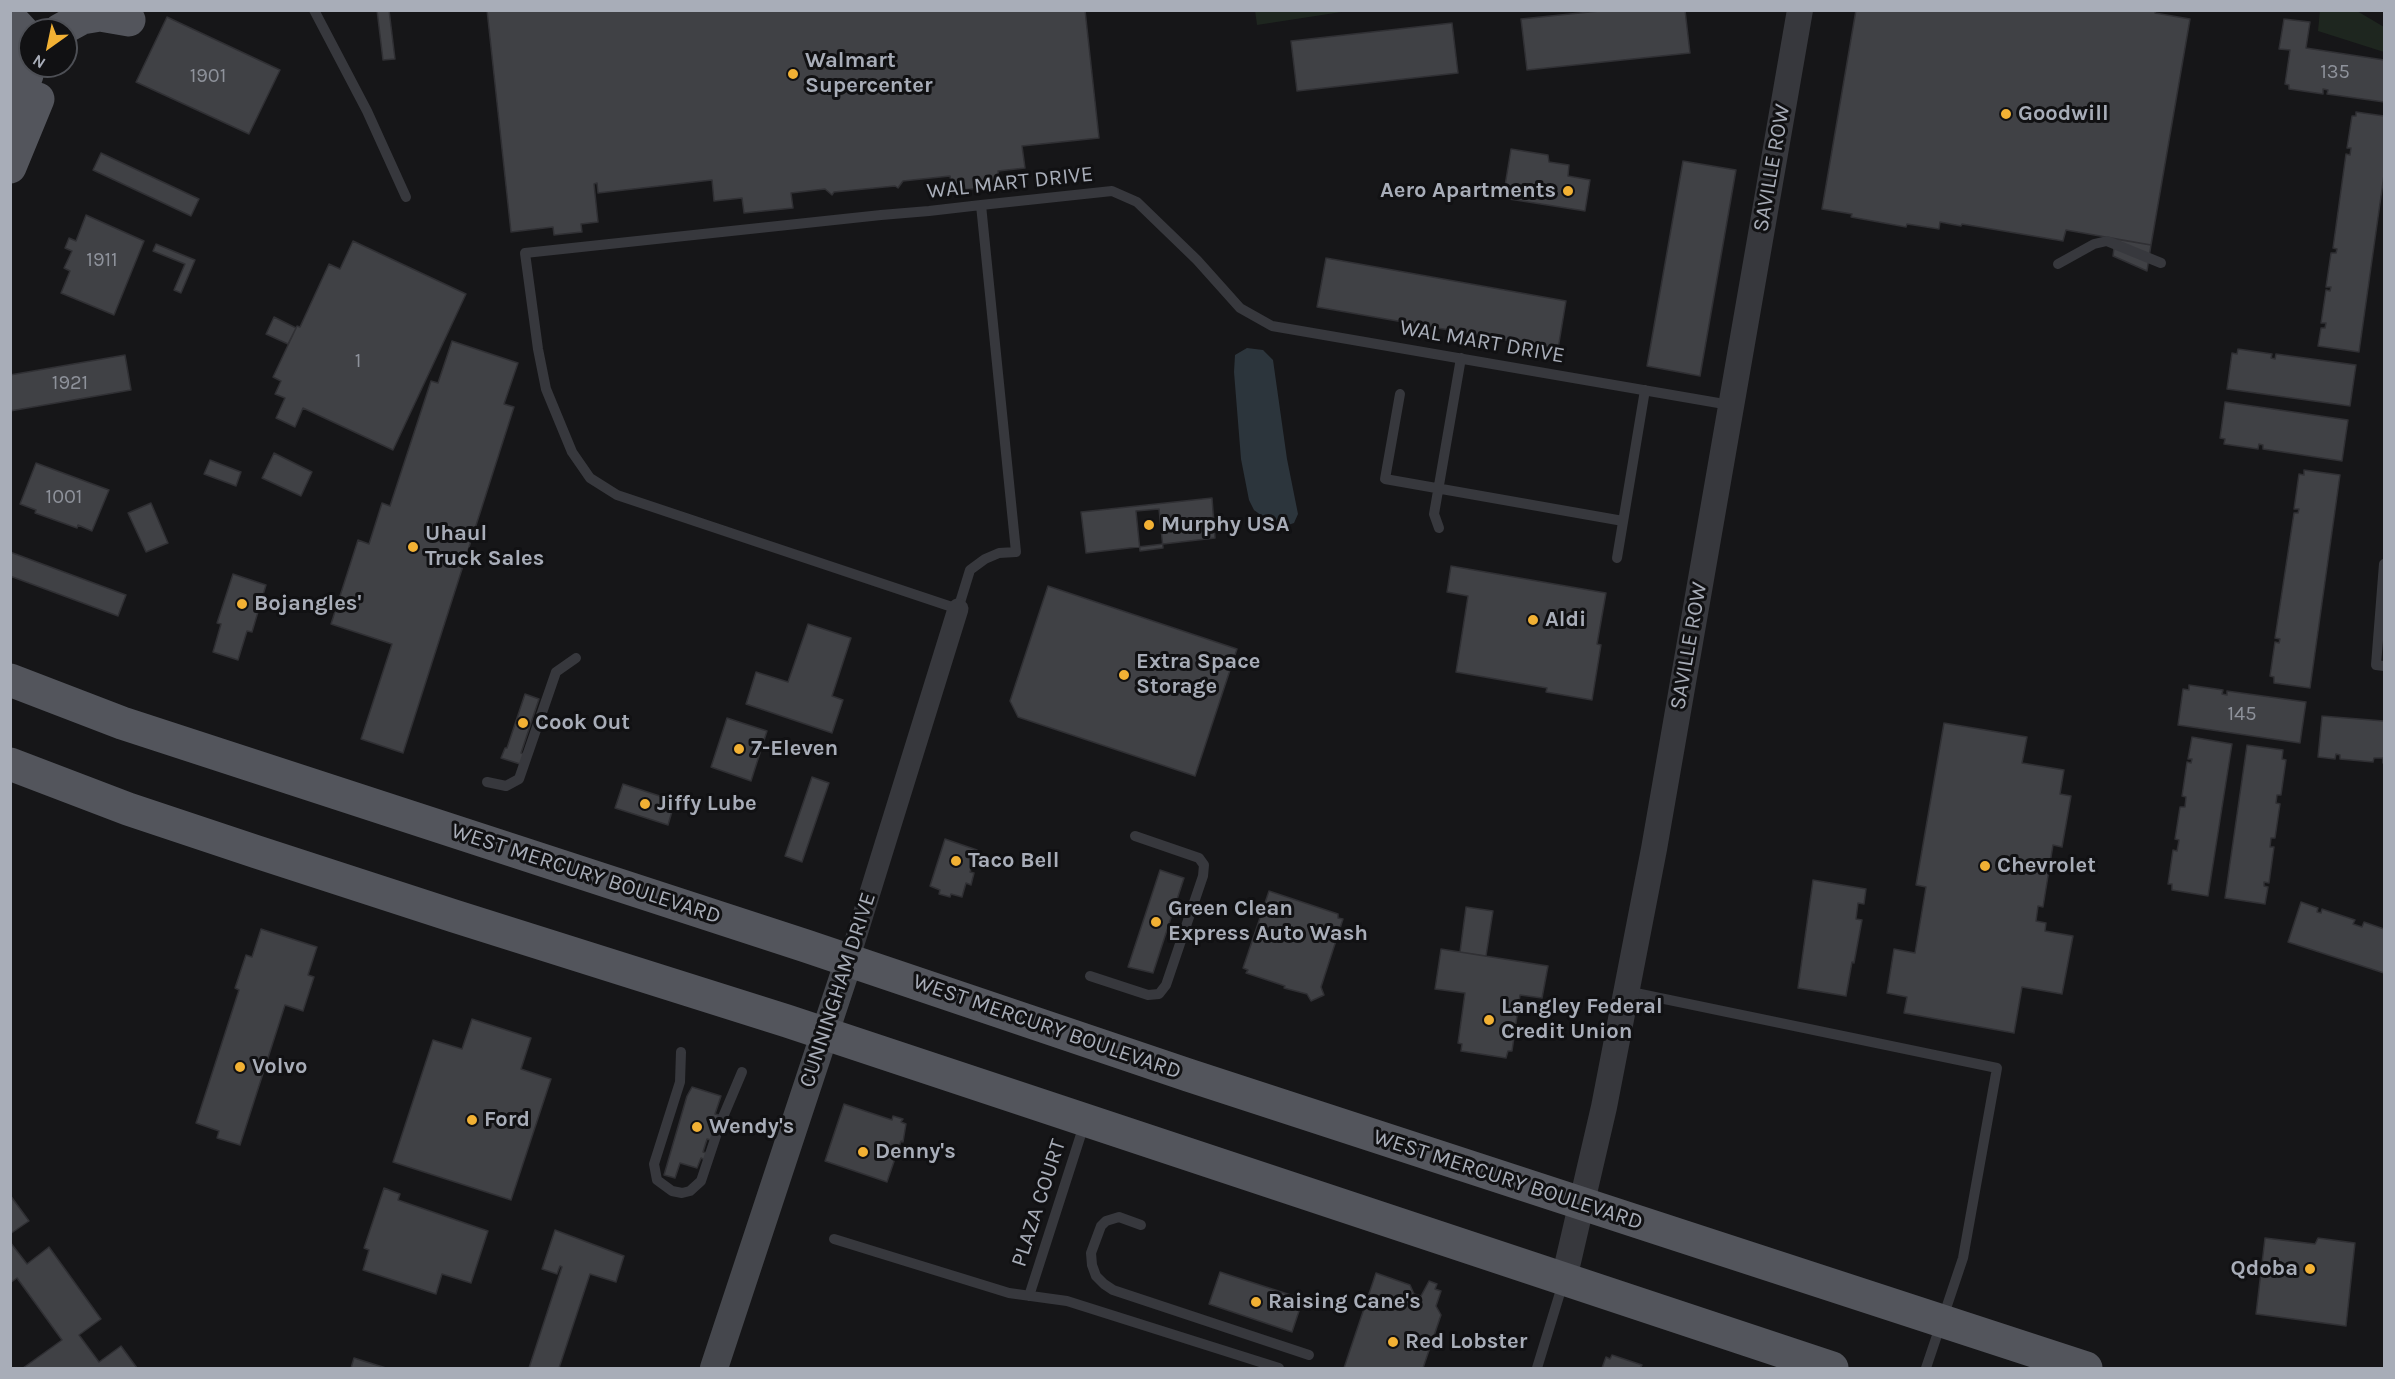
<!DOCTYPE html>
<style>
body{margin:0}
#map{position:relative;width:2395px;height:1379px;overflow:hidden;background:#161618;font-family:Karla,sans-serif}
canvas{display:block}
.frame{position:absolute;inset:0;border:12px solid #a8adb8;pointer-events:none}
.north{position:absolute;left:18px;top:18px;width:60px;height:60px;box-sizing:border-box;background:#111113;border:2px solid #4d4f55;border-radius:50%;rotate:213deg;font-size:16px;font-weight:700;line-height:24px;text-align:center;color:#a8adb8}
.north::after{content:'';display:block;margin:auto;width:21px;height:27px;background:#f2b134;clip-path:polygon(50% 0,100% 100%,50% 72%,0 100%)}
</style>
<div id="map">
<canvas width="2395" height="1379"></canvas>
<div class="frame"></div>
<div class="north">N</div>
</div>
<script>
const ctx = document.querySelector('canvas').getContext('2d');
ctx.lineJoin = 'round';
function paint(path, color) { ctx.fillStyle = color; ctx.fill(path, 'evenodd'); }
const shape = rows => new Path2D(rows.map(r => 'M' + r).join(''));
function trace(path, color, width, dash) { ctx.strokeStyle = color; ctx.lineWidth = width; ctx.lineCap = dash ? 'butt' : 'round'; ctx.setLineDash(dash || []); ctx.stroke(path); }
function label(font, color, halo, rows, align = 'center') {
  ctx.font = font + ' Karla,sans-serif'; ctx.lineWidth = 6; ctx.setLineDash([]); ctx.textBaseline = 'middle'; ctx.strokeStyle = halo; ctx.fillStyle = color; for (const [text, x, y, turn = 0] of rows) {
    ctx.save(); ctx.translate(x, y); ctx.rotate((+turn || 0) * Math.PI / 180); ctx.textAlign = isNaN(turn) ? turn : align; if (halo) ctx.strokeText(text, 0, 0); ctx.fillText(text, 0, 0); ctx.restore();
  }
}
const green = shape([
 [1255,10,1348,10,1348,11,1257,25],
 [2320,10,2357,11,2384,27,2384,52,2318,31]
]);
const water = shape([
 [1247,348,1263,350,1273,360,1287,459,1298,514,1294,523,1285,526,1269,521,1254,510,1249,500,1241,459,1234,372,1235,355]
]);
const building = shape([
 [377,10,389,10,395,59,383,60,377,10],
 [487,10,1085,10,1099,138,1022,146,1025,168,998,171,1000,186,952,191,950,176,903,181,898,188,895,186,834,192,832,195,825,189,791,193,793,208,744,213,742,198,714,201,712,180,598,193,597,183,594,184,598,222,581,224,582,232,554,235,553,227,511,232,487,10],
 [1609,10,1685,10,1690,53,1527,70,1521,19,1609,10],
 [1856,10,2156,10,2155,13,2190,19,2151,245,2066,230,2063,241,1962,224,1961,226,1940,222,1939,229,1907,224,1906,227,1851,217,1852,214,1822,209,1856,10],
 [167,17,280,70,249,134,136,82,167,17],
 [2284,19,2310,22,2306,48,2384,60,2384,102,2327,94,2328,90,2323,89,2323,94,2289,89,2289,85,2285,84,2290,50,2279,49,2284,19],
 [1452,23,1458,73,1297,91,1291,41,1452,23],
 [2356,112,2384,116,2384,175,2359,352,2318,346,2321,328,2325,328,2326,323,2321,323,2326,290,2330,291,2331,287,2326,287,2331,253,2336,253,2337,249,2333,248,2346,154,2350,155,2351,148,2347,148,2352,116,2356,116,2356,112],
 [1511,149,1548,155,1549,162,1569,165,1568,176,1590,180,1585,211,1503,198,1511,149],
 [101,153,199,199,191,216,93,170,101,153],
 [1683,161,1736,170,1700,376,1647,366,1683,161],
 [86,215,144,241,114,315,61,293,70,271,64,268,72,251,65,248,69,238,76,241,86,215],
 [2115,239,2151,245,2147,271,2113,256,2115,239],
 [353,241,466,294,393,450,303,408,295,427,276,418,285,398,275,394,281,381,273,377,297,326,300,327,329,264,340,269,353,241],
 [156,244,195,260,181,293,174,290,185,264,153,251,156,244],
 [1326,258,1566,301,1558,349,1317,307,1326,258],
 [274,317,296,328,288,344,266,334,274,317],
 [452,341,518,363,504,404,514,407,403,753,361,739,392,644,331,624,358,540,369,544,382,503,390,506,431,381,438,383,452,341],
 [2238,349,2272,354,2271,358,2275,359,2276,354,2356,365,2350,406,2227,389,2232,353,2237,354,2238,349],
 [125,355,131,390,10,411,10,375,125,355],
 [2225,402,2348,420,2342,461,2263,449,2263,445,2259,444,2258,449,2224,444,2225,439,2220,438,2225,402],
 [274,453,312,472,301,496,262,478,274,453],
 [210,460,241,472,236,486,204,474,210,460],
 [36,463,109,490,92,531,78,525,77,528,35,513,36,510,20,504,36,463],
 [2304,470,2340,475,2310,688,2274,683,2274,677,2270,676,2275,642,2279,643,2280,639,2275,638,2294,513,2298,513,2299,509,2294,509,2299,474,2304,475,2304,470],
 [1212,498,1215,538,1086,553,1081,512,1212,498],
 [151,503,168,543,146,552,128,513,151,503],
 [1159,509,1163,548,1140,551,1136,511,1159,509],
 [10,552,126,595,118,616,10,576,10,552],
 [1451,566,1606,593,1597,644,1601,645,1592,700,1546,692,1547,688,1456,672,1468,596,1447,592,1451,566],
 [233,574,266,585,252,632,247,631,238,660,213,652,221,624,217,623,233,574],
 [1048,586,1237,649,1195,776,1018,717,1010,701,1048,586],
 [808,624,851,638,832,696,843,700,832,733,746,704,756,672,788,682,808,624],
 [2189,685,2223,690,2222,694,2227,695,2227,691,2306,702,2300,743,2178,725,2183,689,2189,690,2189,685],
 [525,694,539,699,521,753,524,754,520,764,501,758,505,748,507,748,525,694],
 [2322,716,2384,721,2384,763,2383,763,2383,758,2374,758,2373,762,2340,759,2340,755,2336,754,2335,759,2318,757,2322,716],
 [727,718,767,731,751,781,711,767,727,718],
 [1944,723,2027,737,2022,763,2064,770,2060,794,2071,796,2062,847,2053,845,2043,907,2038,906,2036,921,2046,923,2045,931,2073,936,2062,994,2022,987,2014,1033,1904,1013,1907,997,1887,993,1894,949,1915,953,1926,887,1916,885,1944,723],
 [2192,737,2232,744,2208,896,2172,890,2172,884,2168,884,2173,850,2177,851,2179,840,2175,839,2180,807,2185,807,2186,797,2182,796,2187,762,2191,763,2192,759,2188,759,2192,737],
 [2247,745,2283,750,2282,759,2286,760,2281,795,2277,795,2276,803,2280,804,2275,838,2271,838,2270,847,2274,847,2269,883,2264,882,2264,886,2268,887,2265,904,2225,898,2247,745],
 [812,777,829,783,802,862,785,856,812,777],
 [623,784,675,801,668,825,615,808,623,784],
 [945,839,977,850,970,872,974,873,971,885,966,883,962,897,951,894,950,897,939,894,940,890,930,886,945,839],
 [1160,870,1184,878,1153,973,1128,967,1160,870],
 [1813,880,1866,889,1864,904,1858,903,1856,919,1862,920,1854,963,1852,962,1846,996,1798,988,1813,880],
 [1269,891,1338,914,1338,918,1343,919,1321,987,1324,995,1311,1001,1307,994,1284,988,1285,986,1246,973,1248,970,1243,968,1269,891],
 [2301,902,2318,908,2317,912,2321,913,2322,909,2355,920,2353,924,2362,927,2364,922,2384,929,2384,973,2288,942,2301,902],
 [1466,907,1493,911,1486,956,1460,952,1466,907],
 [261,929,317,947,308,975,314,977,303,1011,285,1005,240,1145,217,1138,219,1131,196,1123,239,990,235,988,246,955,252,957,261,929],
 [1441,949,1548,966,1542,998,1520,995,1512,1051,1508,1051,1506,1058,1461,1051,1462,1044,1458,1043,1465,993,1435,989,1441,949],
 [472,1019,531,1038,521,1069,551,1079,511,1200,393,1162,433,1040,462,1049,472,1019],
 [692,1087,721,1096,715,1114,719,1115,711,1140,707,1139,703,1152,707,1153,705,1160,701,1158,697,1168,680,1163,675,1178,664,1175,687,1096,692,1087],
 [844,1104,892,1120,893,1116,903,1119,901,1122,906,1124,903,1142,901,1141,887,1182,825,1161,844,1104],
 [384,1188,400,1194,398,1200,488,1231,471,1283,442,1274,436,1294,363,1270,369,1250,364,1248,384,1188],
 [10,1195,29,1221,10,1234,10,1195],
 [555,1230,624,1256,616,1282,590,1274,559,1368,529,1368,562,1267,560,1266,557,1274,542,1269,555,1230],
 [2265,1238,2315,1244,2318,1238,2355,1243,2346,1326,2256,1314,2265,1238],
 [10,1242,27,1264,49,1247,101,1319,79,1335,99,1362,121,1346,137,1368,23,1368,62,1340,17,1278,10,1283,10,1242],
 [1220,1272,1303,1299,1292,1332,1209,1304,1220,1272],
 [1376,1273,1410,1285,1414,1294,1421,1296,1429,1281,1437,1284,1435,1289,1441,1291,1436,1306,1441,1315,1423,1368,1344,1368,1376,1273],
 [1612,1355,1642,1365,1640,1368,1602,1368,1606,1357,1610,1359,1612,1355],
 [354,1358,386,1368,351,1368,354,1358]
]);
const service = shape([
 [314,10,367,111,406,197],
 [981,205,1016,552,999,553,985,559,970,570,958,609,617,495,590,478,572,452,546,389,538,349,525,253,881,215,929,211,981,205,1112,191,1137,202,1197,260,1240,308,1272,326,1730,405],
 [2058,264,2094,244,2107,241,2161,263],
 [1400,394,1385,479,1623,521],
 [1439,528,1434,514,1461,358],
 [1617,558,1645,390],
 [2384,564,2376,665,2384,666],
 [487,782,506,786,519,779,556,672,576,658],
 [1090,976,1148,995,1159,994,1166,985,1203,876,1204,865,1199,858,1135,836],
 [1626,991,1997,1068,1963,1258,1926,1368],
 [681,1052,680,1082,654,1164,657,1180,672,1191,682,1193,690,1191,701,1181,720,1124,742,1072],
 [1141,1225,1119,1217,1106,1221,1101,1226,1091,1253,1092,1265,1096,1276,1104,1284,1113,1290,1309,1355],
 [834,1239,1009,1293,1067,1301,1279,1368],
 [1029,1296,1084,1125],
 [1537,1368,1563,1283]
]);
const minor = shape([
 [849,960,958,609]
]);
const tertiary = shape([
 [1564,1279,1604,1107,1654,849,1800,10]
]);
const secondary = shape([
 [714,1368,849,960]
]);
const primary = shape([
 [10,18,23,32,28,52,27,75,10,120],
 [60,30,82,18,100,15,129,20],
 [10,167,38,99],
 [10,680,122,723,806,946,1188,1075,2086,1368],
 [10,764,128,809,257,852,454,916,787,1021,1832,1368]
]);
const markers = [
 [793,74,6,"#f2b134"],
 [2006,114,6,"#f2b134"],
 [1568,191,6,"#f2b134"],
 [1149,525,6,"#f2b134"],
 [413,547,6,"#f2b134"],
 [242,604,6,"#f2b134"],
 [1533,620,6,"#f2b134"],
 [1124,675,6,"#f2b134"],
 [523,723,6,"#f2b134"],
 [739,749,6,"#f2b134"],
 [645,804,6,"#f2b134"],
 [956,861,6,"#f2b134"],
 [1985,866,6,"#f2b134"],
 [1156,922,6,"#f2b134"],
 [1489,1020,6,"#f2b134"],
 [240,1067,6,"#f2b134"],
 [472,1120,6,"#f2b134"],
 [697,1127,6,"#f2b134"],
 [863,1152,6,"#f2b134"],
 [2310,1269,6,"#f2b134"],
 [1256,1302,6,"#f2b134"],
 [1393,1342,6,"#f2b134"]
];
const numberNames = [
 ["135",2335,72],
 ["1901",208,76],
 ["1911",102,260],
 ["1",358,361],
 ["1921",70,383],
 ["1001",64,497],
 ["145",2242,714]
];
const poiNames = [
 ["Walmart",805,61],
 ["Supercenter",805,86],
 ["Goodwill",2018,114],
 ["Aero Apartments",1556,191,"right"],
 ["Murphy USA",1161,525],
 ["Uhaul",425,534],
 ["Truck Sales",425,559],
 ["Bojangles'",254,604],
 ["Aldi",1545,620],
 ["Extra Space",1136,662],
 ["Storage",1136,687],
 ["Cook Out",535,723],
 ["7-Eleven",751,749],
 ["Jiffy Lube",657,804],
 ["Taco Bell",968,861],
 ["Chevrolet",1997,866],
 ["Green Clean",1168,909],
 ["Express Auto Wash",1168,934],
 ["Langley Federal",1501,1007],
 ["Credit Union",1501,1032],
 ["Volvo",252,1067],
 ["Ford",484,1120],
 ["Wendy's",709,1127],
 ["Denny's",875,1152],
 ["Qdoba",2298,1269,"right"],
 ["Raising Cane's",1268,1302],
 ["Red Lobster",1405,1342]
];
const streetNames = [
 ["SAVILLE ROW",1772,168,-80],
 ["WAL MART DRIVE",1010,183,-6],
 ["WAL MART DRIVE",1482,342,10],
 ["SAVILLE ROW",1689,646,-80],
 ["WEST MERCURY BOULEVARD",586,874,18],
 ["CUNNINGHAM DRIVE",838,990,-72],
 ["WEST MERCURY BOULEVARD",1047,1027,19],
 ["WEST MERCURY BOULEVARD",1508,1180,18],
 ["PLAZA COURT",1039,1203,-72]
];
paint(green, '#1e261f');
paint(water, '#2c353c');
paint(building, '#404145');
trace(building, '#303034', 1.5);
trace(service, '#37383d', 10);
trace(minor, '#37383d', 21);
trace(tertiary, '#37383d', 26);
trace(secondary, '#45474d', 28);
trace(primary, '#53555c', 33);
for (const [x, y, r, color] of markers) { const dot = new Path2D(); dot.arc(x, y, r, 0, 2 * Math.PI); ctx.fillStyle = color; ctx.fill(dot); trace(dot, '#111113', 2); }
label('20px', '#8e929b', null, numberNames);
label('bold 22px', '#a8adb8', '#111113', poiNames, 'left');
label('22px', '#a8adb8', '#111113', streetNames);
</script>
